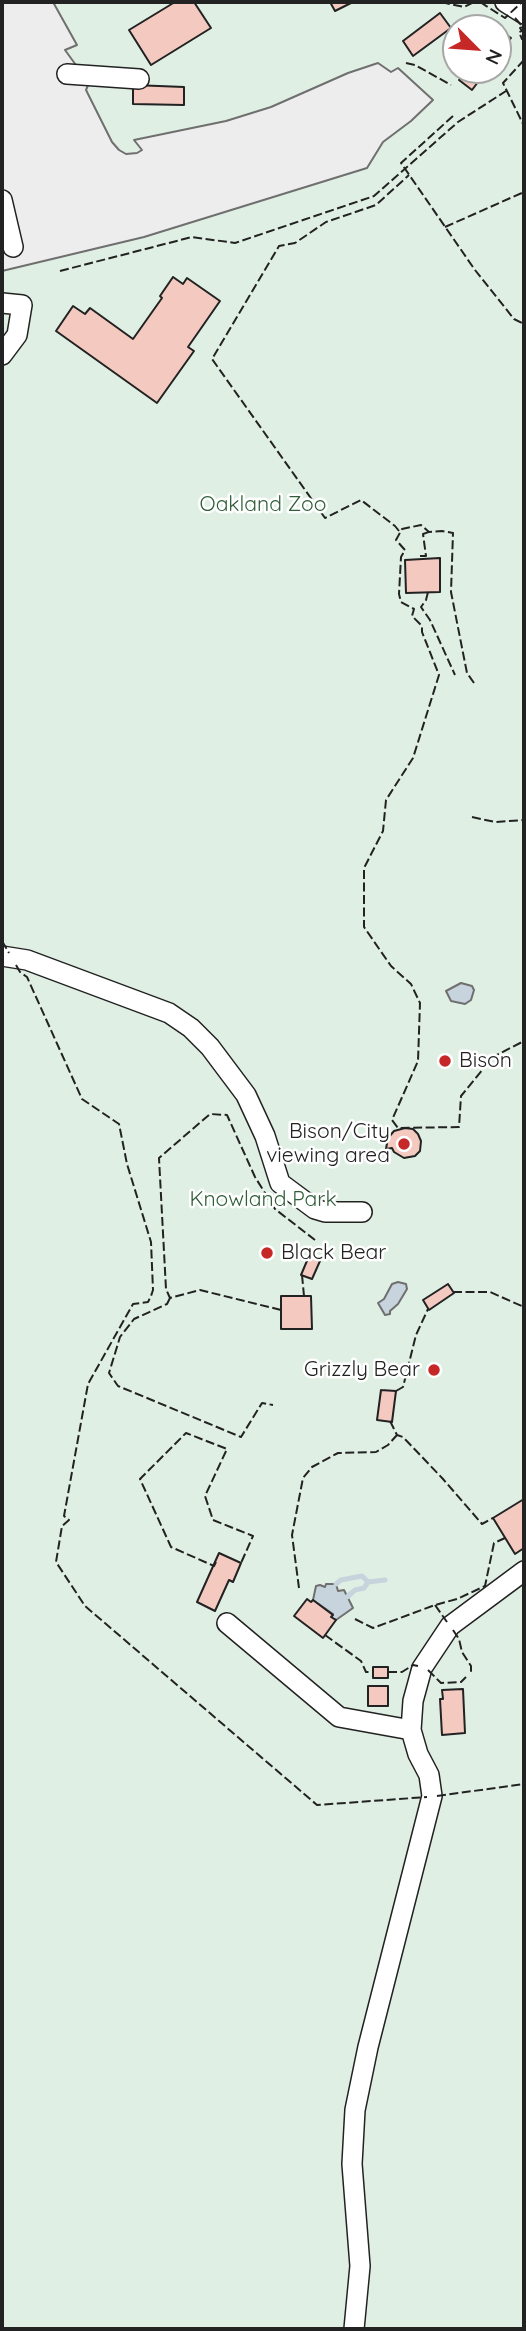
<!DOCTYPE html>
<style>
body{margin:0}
#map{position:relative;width:526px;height:2331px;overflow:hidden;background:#fff;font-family:Quicksand,sans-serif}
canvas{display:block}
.frame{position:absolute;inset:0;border:4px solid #222;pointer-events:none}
.north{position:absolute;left:442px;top:14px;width:70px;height:70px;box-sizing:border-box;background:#fff;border:2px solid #a7a7a7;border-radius:50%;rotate:115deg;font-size:19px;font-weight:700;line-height:28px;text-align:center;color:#222}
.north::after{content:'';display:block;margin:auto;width:24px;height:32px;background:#c62828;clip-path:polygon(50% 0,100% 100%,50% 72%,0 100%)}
</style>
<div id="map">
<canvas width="526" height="2331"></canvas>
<div class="frame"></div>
<div class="north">N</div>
</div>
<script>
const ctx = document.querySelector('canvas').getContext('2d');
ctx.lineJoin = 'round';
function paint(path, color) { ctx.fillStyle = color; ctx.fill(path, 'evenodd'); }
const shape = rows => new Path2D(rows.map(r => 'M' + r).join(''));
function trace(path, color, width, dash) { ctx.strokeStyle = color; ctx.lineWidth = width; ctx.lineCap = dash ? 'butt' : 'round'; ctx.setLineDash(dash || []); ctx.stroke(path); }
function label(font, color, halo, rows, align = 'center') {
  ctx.font = font + ' Quicksand,sans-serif'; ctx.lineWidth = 5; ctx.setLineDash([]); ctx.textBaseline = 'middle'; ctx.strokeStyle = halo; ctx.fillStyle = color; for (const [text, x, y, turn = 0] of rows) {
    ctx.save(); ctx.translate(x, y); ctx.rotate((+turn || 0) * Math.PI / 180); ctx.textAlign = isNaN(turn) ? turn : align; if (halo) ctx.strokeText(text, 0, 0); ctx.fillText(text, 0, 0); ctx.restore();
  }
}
const green = shape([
 [2,2,524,2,524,2329,2,2329,2,2],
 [456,28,498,28,498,70,456,70,456,28]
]);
const parking = shape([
 [2,2,53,2,77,45,65,50,89,83,86,90,112,142,119,150,126,154,137,153,142,150,134,140,226,121,271,107,348,73,378,63,391,72,398,68,433,100,411,121,383,142,367,168,144,237,2,271,2,2]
]);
const water = shape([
 [461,983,472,986,474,990,471,1000,465,1004,451,1001,446,991,461,983],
 [398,1282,406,1284,407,1289,398,1304,390,1311,390,1314,385,1315,378,1303,384,1299,392,1284,398,1282],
 [326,1584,336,1584,338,1591,344,1590,353,1608,336,1620,331,1617,333,1614,313,1600,316,1586,320,1585,325,1587,326,1584]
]);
const stream = shape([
 [336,1584,341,1580,362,1576,368,1582],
 [347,1597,355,1590,364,1588,368,1582,385,1580]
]);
const building = shape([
 [175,2,194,2,211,28,151,65,129,30,175,2],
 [330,2,353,2,335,11,330,2],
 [440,13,451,28,413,56,403,41,440,13],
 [498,29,511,38,498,55,498,29],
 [467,70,487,70,472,90,459,80,467,70],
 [133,85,184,87,184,105,133,104,133,85],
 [173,277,183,284,187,278,220,301,188,347,194,351,157,403,56,331,73,306,85,314,90,308,133,339,162,298,160,296,173,277],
 [440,558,440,592,406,593,405,560,440,558],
 [405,1128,413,1129,418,1134,421,1141,420,1151,415,1156,404,1158,394,1152,392,1148,386,1149,388,1138,394,1131,405,1128],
 [309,1256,320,1261,312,1279,301,1275,309,1256],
 [448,1284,454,1293,429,1310,423,1300,448,1284],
 [281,1296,311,1296,312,1329,281,1329,281,1296],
 [381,1390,396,1391,392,1422,377,1420,381,1390],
 [524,1499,524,1548,515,1554,493,1518,524,1499],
 [219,1553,241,1563,233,1582,229,1580,215,1611,197,1602,219,1553],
 [307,1599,311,1602,313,1600,333,1615,331,1617,336,1620,323,1638,294,1616,307,1599],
 [373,1667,388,1667,388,1678,373,1678,373,1667],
 [368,1686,388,1686,388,1706,368,1706,368,1686],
 [463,1689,465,1733,442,1735,440,1699,443,1699,442,1690,463,1689]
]);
const minor = shape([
 [505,2,524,14],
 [67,74,139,79],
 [2,200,13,247],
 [2,303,22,305,17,335,2,355],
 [2,956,27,960,169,1013,191,1028,210,1047,246,1095,265,1136,280,1183,315,1209,325,1212,362,1212],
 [227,1623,339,1717,411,1730],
 [354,2329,360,2266,352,2164,355,2110,368,2047,432,1796,429,1775,418,1754,411,1730,413,1701,422,1668,450,1626,524,1571]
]);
const fence = shape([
 [441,2,464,7,474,2],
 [480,2,505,18,522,2],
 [515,18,523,27,520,28,522,31,519,32,522,39,524,37],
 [524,60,503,83,524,126],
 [406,63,415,65,451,85],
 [453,116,401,163,475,270,514,319,524,324],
 [445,227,524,192],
 [60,271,192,237,235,243,374,196,458,122,506,91],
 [399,531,395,526,361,500,325,518,212,359,279,246,295,243,326,222,376,205,409,175],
 [420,556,426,556,423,534,429,532],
 [428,592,426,600,421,607,430,620,455,675],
 [474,683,467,673,451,592,453,533,442,531,429,532,421,525,402,529,396,540,405,550,401,557,399,594,401,602,414,609,412,616,422,626,422,632,439,675,413,758,386,800,383,831,364,868,364,927,391,966,411,984,420,1003,418,1061,392,1120,398,1128,459,1127,461,1096,493,1057,524,1041],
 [472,817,495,822,524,820],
 [2,941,9,953],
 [16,965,20,972,27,977,82,1099,119,1124,127,1164,151,1242,153,1290,151,1296,148,1302,133,1304,88,1384,64,1516,69,1520,62,1526,56,1562,85,1606,317,1805,427,1797],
 [302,1275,304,1296],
 [453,1292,490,1292,524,1307],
 [170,1298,167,1304,134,1319,120,1337,109,1373,118,1386,241,1437,262,1403,273,1405],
 [281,1310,200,1290,170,1298,166,1289,159,1158,210,1114,227,1115,255,1177,275,1209,315,1240],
 [396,1391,403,1387,416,1335,428,1309],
 [390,1421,397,1435,403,1437,443,1479,482,1524,493,1518],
 [216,1562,214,1566,171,1547,140,1479,186,1433,227,1449,205,1496,213,1520,253,1536,241,1563],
 [299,1588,292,1535,303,1478,312,1467,338,1453,376,1452,388,1445,397,1435],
 [435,1605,447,1622],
 [355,1619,373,1628,435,1605,457,1599,485,1586,494,1543,505,1538],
 [453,1630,459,1639,462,1652,471,1666,471,1672],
 [325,1635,361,1661,366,1672,373,1672],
 [428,1670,441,1683,461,1682,466,1677],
 [388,1672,402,1672,413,1665,418,1666],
 [437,1796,524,1784]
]);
const markers = [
 [445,1061,7,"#c62828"],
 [404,1144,7,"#c62828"],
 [267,1253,7,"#c62828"],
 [434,1370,7,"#c62828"]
];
const parkNames = [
 ["Oakland Zoo",263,505],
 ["Knowland Park",263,1200]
];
const poiNames = [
 ["Bison",459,1061],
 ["Bison/City",390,1132,"right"],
 ["viewing area",390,1156,"right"],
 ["Black Bear",281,1253],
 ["Grizzly Bear",420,1370,"right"]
];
paint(green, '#e0efe3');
trace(green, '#6f6f6f', 2);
paint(parking, '#ededed');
trace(parking, '#6f6f6f', 2);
paint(water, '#c7d3dd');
trace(water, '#6f6f6f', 2);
trace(stream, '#c7d3dd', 5);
paint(building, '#f3c9c0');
trace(building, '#222', 2);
trace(minor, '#222', 22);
trace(minor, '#fff', 19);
trace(fence, '#222', 2, [9, 3.5]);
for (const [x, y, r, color] of markers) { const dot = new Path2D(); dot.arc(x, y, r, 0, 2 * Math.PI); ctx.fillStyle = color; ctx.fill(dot); trace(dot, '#fff', 2.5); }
label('21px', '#2f5e38', '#fff', parkNames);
label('21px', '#222', '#fff', poiNames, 'left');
</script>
